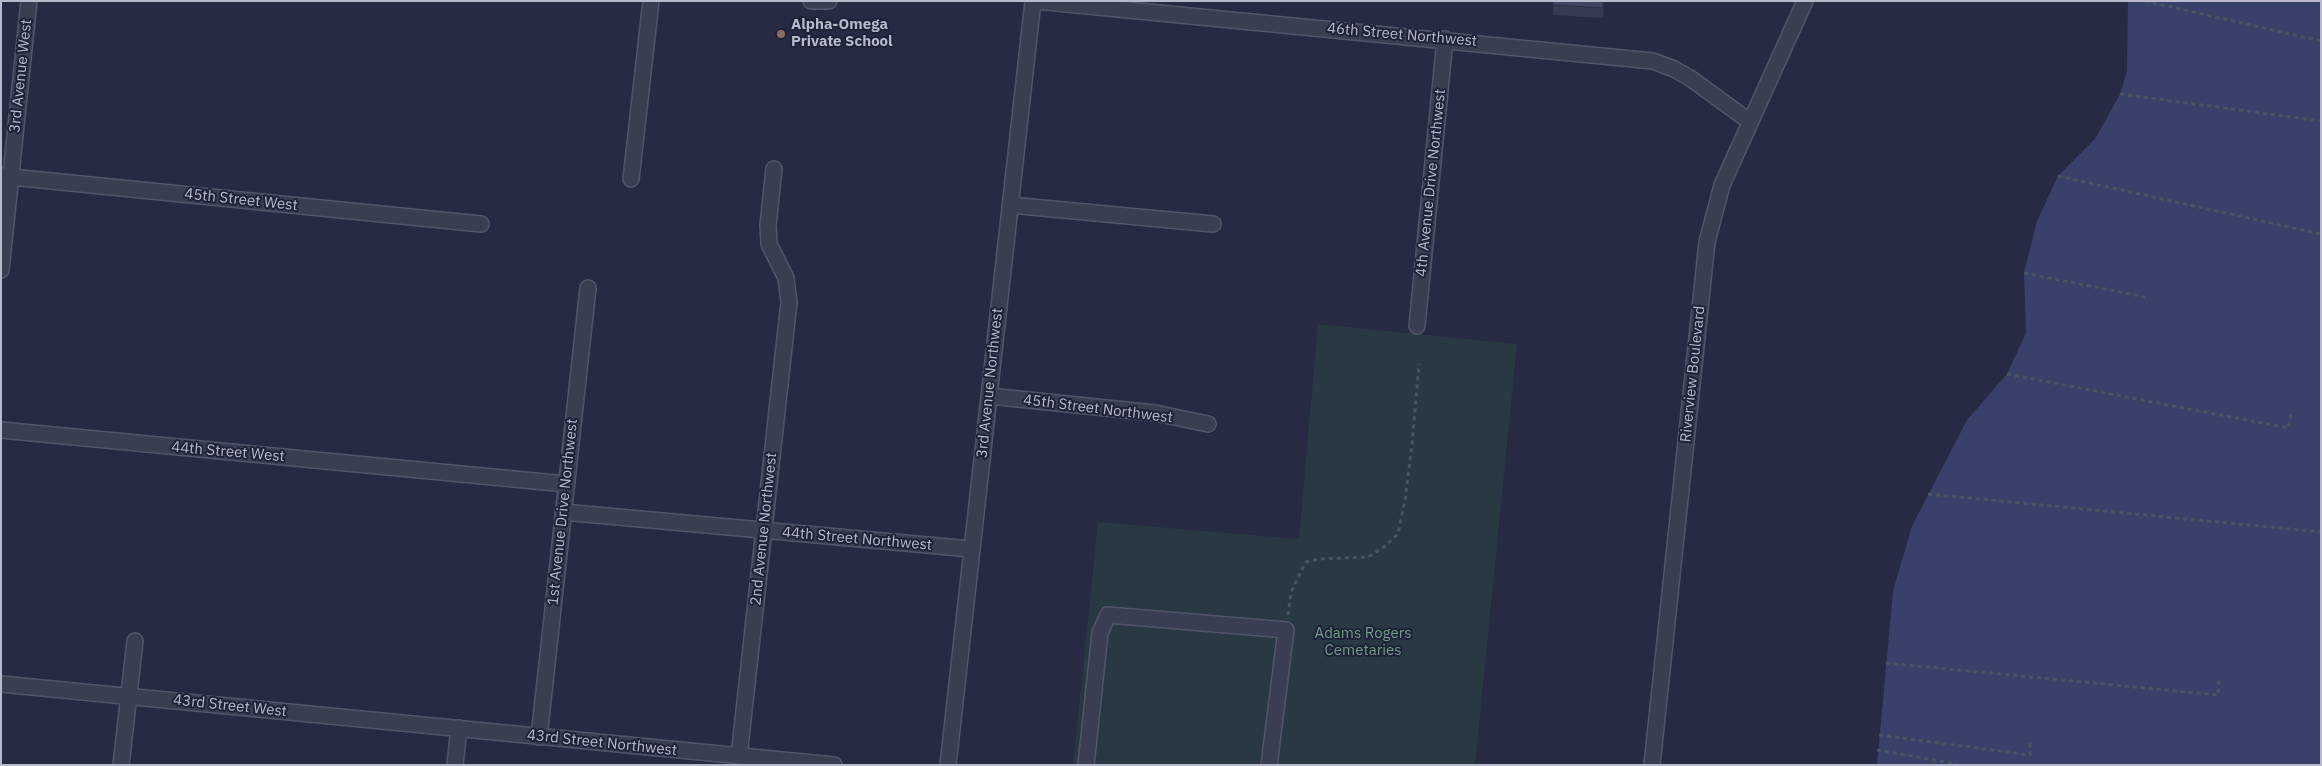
<!DOCTYPE html>
<style>
body{margin:0}
#map{position:relative;width:2322px;height:766px;overflow:hidden;background:#262a43;font-family:"IBM Plex Sans",sans-serif}
canvas{display:block}
.frame{position:absolute;inset:0;border:2px solid #b7bacd;pointer-events:none}
</style>
<div id="map">
<canvas width="2322" height="766"></canvas>
<div class="frame"></div>
</div>
<script>
const ctx = document.querySelector('canvas').getContext('2d');
ctx.lineJoin = 'round';
function paint(path, color) { ctx.fillStyle = color; ctx.fill(path, 'evenodd'); }
const shape = rows => new Path2D(rows.map(r => 'M' + r).join(''));
function trace(path, color, width, dash) { ctx.strokeStyle = color; ctx.lineWidth = width; ctx.lineCap = dash ? 'butt' : 'round'; ctx.setLineDash(dash || []); ctx.stroke(path); }
function label(font, color, halo, rows, align = 'center') {
  ctx.font = font + ' "IBM Plex Sans",sans-serif'; ctx.lineWidth = 4; ctx.setLineDash([]); ctx.textBaseline = 'middle'; ctx.strokeStyle = halo; ctx.fillStyle = color; for (const [text, x, y, turn = 0] of rows) {
    ctx.save(); ctx.translate(x, y); ctx.rotate((+turn || 0) * Math.PI / 180); ctx.textAlign = isNaN(turn) ? turn : align; if (halo) ctx.strokeText(text, 0, 0); ctx.fillText(text, 0, 0); ctx.restore();
  }
}
const green = shape([
 [1318,324,1517,344,1475,765,1073,765,1098,522,1299,539]
]);
const water = shape([
 [2128,1,2321,1,2321,765,1877,765,1893,591,1912,526,1967,420,2007,374,2026,333,2024,273,2037,221,2058,176,2095,139,2120,94,2127,71]
]);
const path = shape([
 [2145,1,2321,41],
 [2120,94,2321,121],
 [2058,176,2321,234],
 [2024,273,2145,297],
 [2007,374,2288,428,2291,413],
 [1928,494,2321,532],
 [1288,615,1291,592,1306,562,1319,559,1368,557,1384,547,1398,534,1405,500,1412,444,1419,364],
 [1886,663,2218,695,2219,678],
 [1879,735,2030,755,2030,740],
 [1877,750,1957,764]
]);
const minor = shape([
 [811,1,829,1],
 [1036,1,1653,61,1674,69,1690,78,1749,121],
 [1,176,481,224],
 [631,179,651,1],
 [1010,205,1213,224],
 [1,270,29,1],
 [1417,326,1445,39],
 [989,396,1155,413,1208,424],
 [1,430,566,484],
 [563,512,971,549],
 [1,684,834,765],
 [539,737,588,288],
 [739,756,789,302,786,278,769,244,768,225,774,169],
 [121,765,135,641],
 [455,765,459,728],
 [948,765,1033,1],
 [1086,765,1100,633,1108,615,1286,630,1269,765],
 [1652,765,1707,242,1722,185,1805,1]
]);
const wall = shape([
 [1553,1,1604,1,1603,18,1553,15]
]);
const building = shape([
 [1553,1,1603,1,1603,8,1553,5,1553,1]
]);
const markers = [
 [781,34,5,"#8d6e63"]
];
const poiNames = [
 ["Alpha-Omega",791,25],
 ["Private School",791,42]
];
const streetNames = [
 ["46th Street Northwest",1402,35,5],
 ["3rd Avenue West",21,76,-84],
 ["4th Avenue Drive Northwest",1431,183,-84],
 ["45th Street West",241,200,6],
 ["Riverview Boulevard",1693,374,-84],
 ["3rd Avenue Northwest",990,383,-84],
 ["45th Street Northwest",1098,409,7],
 ["44th Street West",228,452,5],
 ["1st Avenue Drive Northwest",563,512,-84],
 ["2nd Avenue Northwest",764,529,-84],
 ["44th Street Northwest",857,539,5],
 ["43rd Street West",230,706,6],
 ["43rd Street Northwest",602,743,6]
];
const parkNames = [
 ["Adams Rogers",1363,634],
 ["Cemetaries",1363,651]
];
paint(green, '#283944');
paint(water, '#39416a');
trace(minor, '#52556a', 18);
trace(path, '#465661', 3, [4, 4]);
trace(minor, '#3a3e53', 15);
paint(wall, '#373b53');
paint(building, '#404561');
trace(building, '#2d3044', 1);
for (const [x, y, r, color] of markers) { const dot = new Path2D(); dot.arc(x, y, r, 0, 2 * Math.PI); ctx.fillStyle = color; ctx.fill(dot); trace(dot, '#1f2238', 2); }
label('bold 15px', '#b7bacd', '#1f2238', poiNames, 'left');
label('15px', '#b7bacd', '#1f2238', streetNames);
label('15px', '#6e9e86', '#1f2238', parkNames);
</script>
